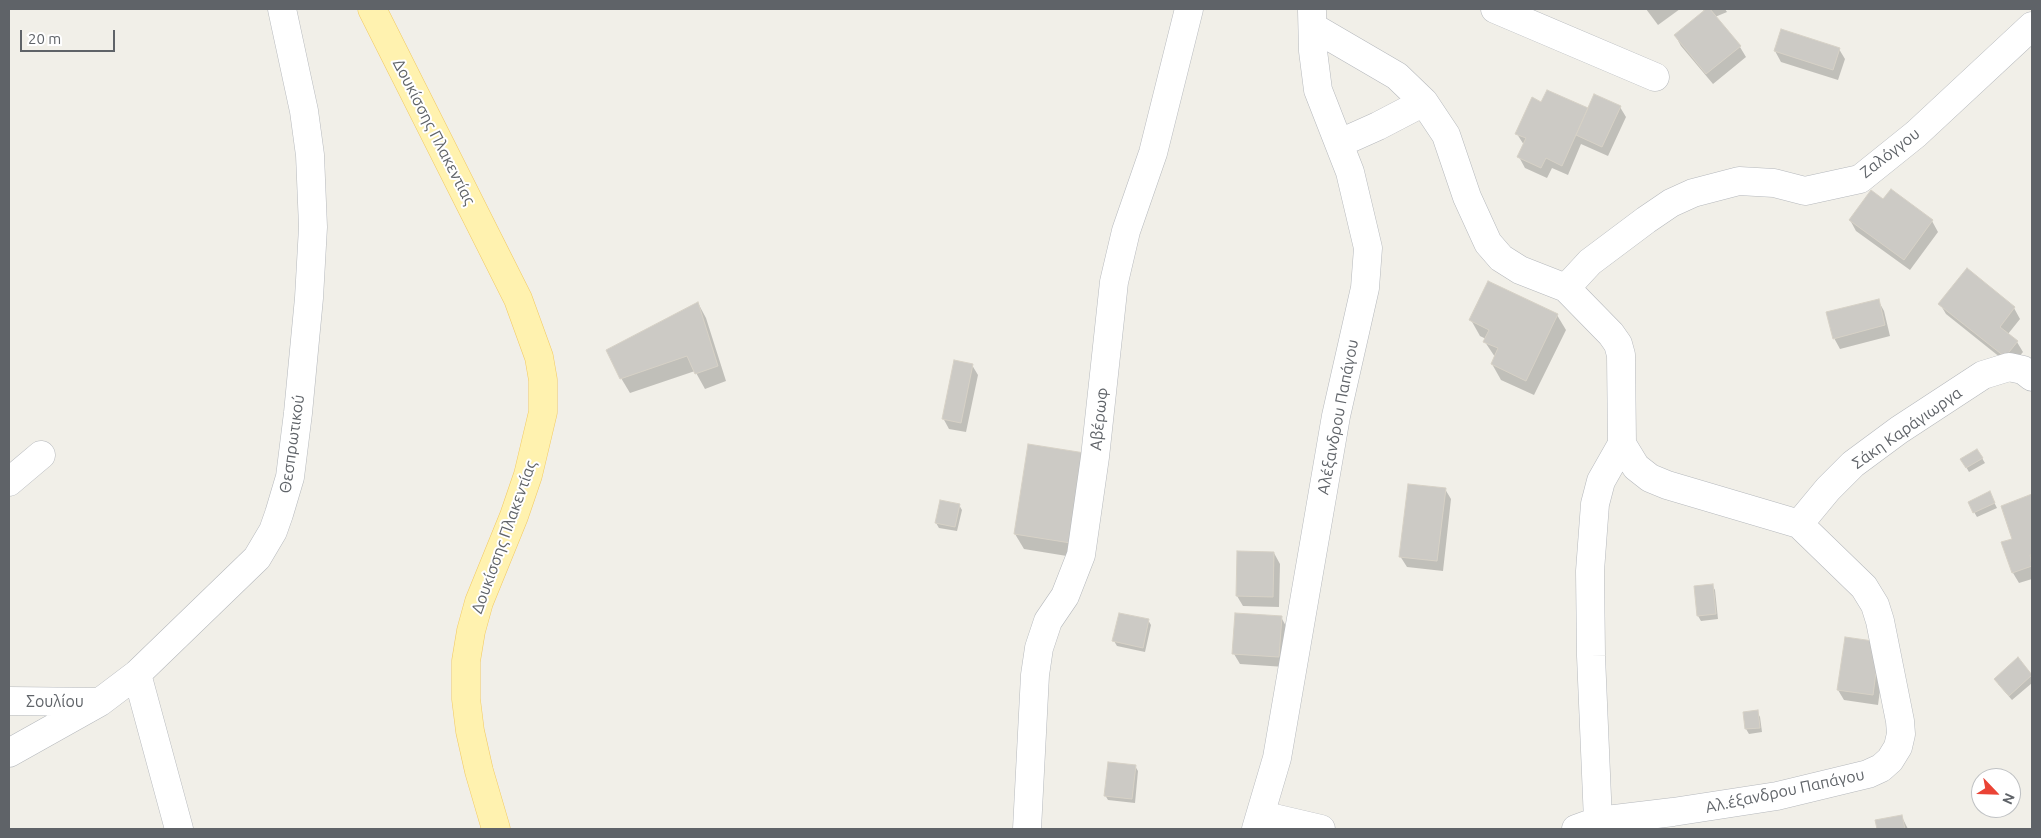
<!DOCTYPE html>
<meta charset="utf-8">
<style>
body{margin:0}
#map{position:relative;width:2041px;height:838px;overflow:hidden;background:#f1efe8;font-family:Ubuntu,sans-serif}
canvas{display:block}
.frame{position:absolute;inset:0;border:10px solid #5f6368;pointer-events:none}
.north{position:absolute;left:1971px;top:768px;width:50px;height:50px;box-sizing:border-box;background:#fff;border:1px solid #bfc1c3;border-radius:50%;rotate:114deg;font-size:14px;font-weight:700;line-height:20px;text-align:center;color:#5f6368}
.north::after{content:'';display:block;margin:auto;width:18px;height:22px;background:#ea4335;clip-path:polygon(50% 0,100% 100%,50% 72%,0 100%)}
.scale{position:absolute;left:20px;top:30px;width:95px;height:22px;box-sizing:border-box;border:2px solid #5f6368;border-top:0;padding-left:6px;font-size:15px;line-height:18px;white-space:nowrap;color:#5f6368;-webkit-text-stroke:4px #fff;paint-order:stroke}
</style>
<div id="map">
<canvas width="2041" height="838"></canvas>
<div class="frame"></div>
<div class="north">N</div>
<div class="scale">20 m</div>
</div>
<script>
const ctx = document.querySelector('canvas').getContext('2d');
ctx.lineJoin = 'round';
function paint(path, color) { ctx.fillStyle = color; ctx.fill(path, 'evenodd'); }
const shape = rows => new Path2D(rows.map(r => 'M' + r).join(''));
function trace(path, color, width, dash) { ctx.strokeStyle = color; ctx.lineWidth = width; ctx.lineCap = dash ? 'butt' : 'round'; ctx.setLineDash(dash || []); ctx.stroke(path); }
function label(font, color, halo, rows, align = 'center') {
  ctx.font = font + ' Ubuntu,sans-serif'; ctx.lineWidth = 4; ctx.setLineDash([]); ctx.textBaseline = 'middle'; ctx.strokeStyle = halo; ctx.fillStyle = color; for (const [text, x, y, turn = 0] of rows) {
    ctx.save(); ctx.translate(x, y); ctx.rotate((+turn || 0) * Math.PI / 180); ctx.textAlign = isNaN(turn) ? turn : align; if (halo) ctx.strokeText(text, 0, 0); ctx.fillText(text, 0, 0); ctx.restore();
  }
}
const shadow = shape([
 [1646,9,1680,9,1658,25],
 [1703,9,1725,9,1727,12,1715,17,1740,47,1746,57,1713,84,1681,46,1675,35,1704,12],
 [1839,49,1845,59,1838,80,1781,62,1775,51],
 [1542,104,1588,110,1620,107,1626,117,1608,156,1581,144,1568,175,1552,168,1547,178,1525,168,1519,157,1524,145,1517,134],
 [1884,201,1932,221,1938,232,1910,270,1856,231,1850,220],
 [1967,270,2014,308,2020,319,2008,334,2017,342,2023,352,2011,366,1946,314,1940,304],
 [1878,300,1884,311,1890,336,1840,349,1834,338],
 [698,303,706,318,726,381,705,389,695,371,630,393,621,378],
 [1557,315,1566,330,1534,395,1501,380,1492,364,1495,357,1485,342,1486,339,1480,336,1471,320],
 [972,365,978,375,966,432,949,429,943,418],
 [1977,450,1985,463,1969,472,1962,460],
 [1090,455,1085,559,1024,549,1015,534],
 [1445,489,1451,499,1443,571,1407,567,1400,556],
 [2032,495,2032,579,2019,583,2013,573,2003,543,2013,539,2002,506],
 [1992,498,1997,508,1977,517,1974,512],
 [959,505,962,510,957,531,939,528,936,523],
 [1274,553,1280,564,1279,607,1243,606,1237,596],
 [1712,585,1715,590,1718,619,1701,621,1698,616,1695,587],
 [1281,617,1287,628,1285,667,1240,664,1234,654],
 [1148,620,1151,625,1145,652,1117,646,1114,641],
 [1885,653,1878,705,1844,700,1838,690],
 [2018,659,2032,675,2032,683,2012,700,1998,684],
 [1757,712,1760,717,1762,732,1749,734,1746,729,1744,713],
 [1135,766,1138,771,1135,803,1108,800,1105,795],
 [1902,817,1908,829,1878,829,1877,821]
]);
const building = shape([
 [1706,9,1710,9,1741,46,1706,74,1674,35,1706,9],
 [1781,29,1840,48,1833,70,1774,51,1781,29],
 [1547,90,1588,108,1562,166,1546,158,1541,168,1517,157,1526,138,1515,134,1532,97,1541,102,1547,90],
 [1594,94,1621,106,1602,147,1576,135,1594,94],
 [1891,189,1933,220,1904,260,1849,220,1871,190,1883,199,1891,189],
 [1967,268,2015,307,2000,327,2018,341,2005,357,1938,304,1967,268],
 [1488,281,1558,314,1526,381,1491,364,1498,348,1483,342,1489,330,1469,320,1488,281],
 [1879,299,1885,325,1833,339,1826,312,1879,299],
 [698,302,718,366,695,374,687,356,620,379,606,350,698,302],
 [954,360,973,364,961,423,942,419,954,360],
 [1028,444,1091,454,1077,544,1014,534,1028,444],
 [1977,449,1983,458,1966,468,1960,459,1977,449],
 [1408,484,1446,488,1437,561,1399,557,1408,484],
 [1990,491,1995,503,1973,513,1968,502,1990,491],
 [2032,494,2032,555,2030,555,2032,566,2012,573,2001,542,2012,539,2001,506,2032,494],
 [940,500,960,504,955,527,935,523,940,500],
 [1237,551,1274,552,1273,597,1236,596,1237,551],
 [1713,584,1716,614,1697,616,1694,586,1713,584],
 [1119,613,1149,619,1143,648,1112,641,1119,613],
 [1235,613,1282,616,1279,657,1232,654,1235,613],
 [1845,637,1880,642,1873,695,1837,690,1845,637],
 [2018,657,2032,675,2009,696,1994,679,2018,657],
 [1758,710,1760,728,1745,729,1743,712,1758,710],
 [1108,762,1136,765,1132,799,1104,796,1108,762],
 [1902,815,1905,829,1877,829,1875,820,1902,815]
]);
const minor = shape([
 [1495,9,1655,77],
 [1313,27,1397,76,1424,102,1446,135,1467,197,1488,243,1501,258,1520,270,1566,288,1611,334,1618,344,1621,355,1622,444,1636,467,1650,478,1667,485,1799,524,1864,587,1875,605,1880,621,1900,721,1901,734,1898,747,1890,760,1881,768,1868,774,1777,796,1673,812,1598,821,1576,829],
 [1340,143,1378,126,1424,102],
 [1566,288,1590,262,1646,220,1671,203,1693,193,1739,181,1774,183,1805,191,1860,179,1916,134,2032,26],
 [9,482,41,455],
 [1799,524,1828,489,1853,464,1899,430,1983,375,2009,367,2023,370,2032,377],
 [137,674,179,829],
 [9,701,100,702],
 [9,753,100,702,137,674,257,558,273,531,279,514,290,477,298,413,309,298,313,227,310,155,304,111,282,9],
 [1261,815,1321,829],
 [1598,821,1591,656,1590,571,1595,504,1601,481,1622,444],
 [1027,829,1035,675,1039,648,1048,621,1065,596,1081,555,1095,457,1114,282,1126,231,1153,153,1189,9],
 [1256,829,1277,758,1336,416,1365,288,1368,248,1350,172,1318,90,1313,51,1312,11]
]);
const major = shape([
 [372,9,518,299,539,357,543,380,543,412,528,475,514,516,479,602,471,631,466,661,466,699,470,731,479,771,496,829]
]);
const streetNames = [
 ["Δουκίσσης Πλακεντίας",434,132,63],
 ["Ζαλόγγου",1890,153,-38],
 ["Αλέξανδρου Παπάγου",1338,417,-79],
 ["Αβέρωφ",1099,419,-84],
 ["Σάκη Καράγιωργα",1907,428,-35],
 ["Θεσπρωτικού",292,444,-82],
 ["Δουκίσσης Πλακεντίας",504,537,-70],
 ["Σουλίου",55,702],
 ["Αλ.έξανδρου Παπάγου",1785,791,-12]
];
paint(shadow, '#0003');
paint(building, '#cccac5');
trace(building, '#d6d1c6', 1);
trace(minor, '#b5b8bc', 29);
trace(major, '#f2c960', 29);
trace(minor, '#fff', 28);
trace(major, '#fff2af', 28);
label('16px', '#5f6368', '#fff', streetNames);
</script>
